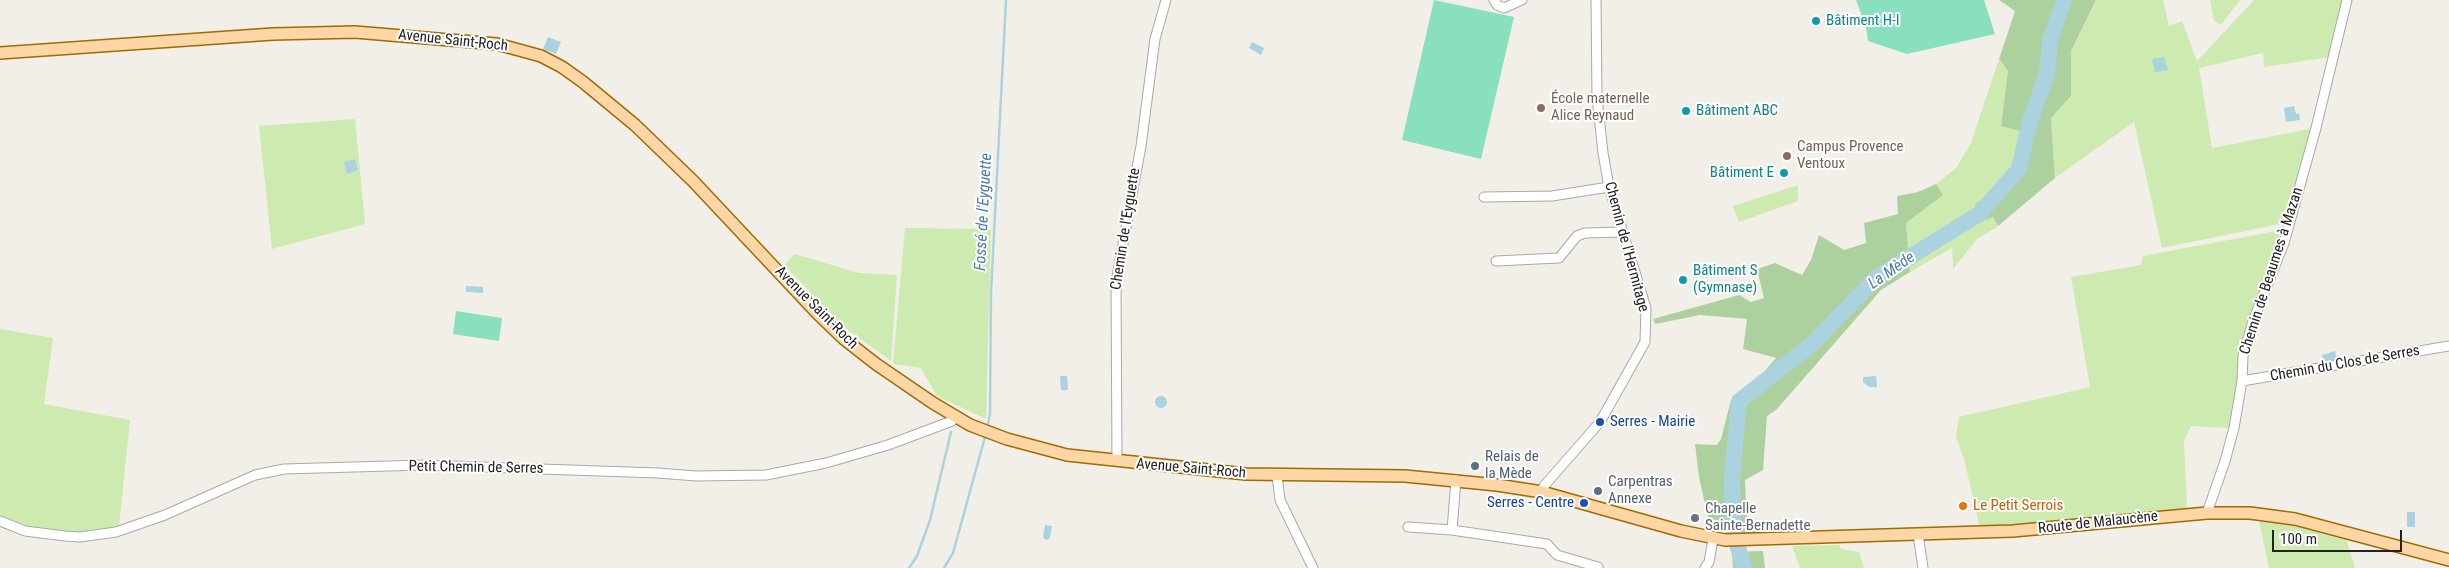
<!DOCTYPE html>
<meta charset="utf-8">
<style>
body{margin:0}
#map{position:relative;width:2449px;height:568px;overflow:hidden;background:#f2efe9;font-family:"Roboto Condensed",sans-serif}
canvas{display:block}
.scale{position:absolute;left:2272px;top:530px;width:130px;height:22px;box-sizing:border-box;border:2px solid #222;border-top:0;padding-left:6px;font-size:15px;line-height:18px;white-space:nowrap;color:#222;-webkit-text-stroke:4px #fff;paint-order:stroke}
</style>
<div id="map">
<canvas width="2449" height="568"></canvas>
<div class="scale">100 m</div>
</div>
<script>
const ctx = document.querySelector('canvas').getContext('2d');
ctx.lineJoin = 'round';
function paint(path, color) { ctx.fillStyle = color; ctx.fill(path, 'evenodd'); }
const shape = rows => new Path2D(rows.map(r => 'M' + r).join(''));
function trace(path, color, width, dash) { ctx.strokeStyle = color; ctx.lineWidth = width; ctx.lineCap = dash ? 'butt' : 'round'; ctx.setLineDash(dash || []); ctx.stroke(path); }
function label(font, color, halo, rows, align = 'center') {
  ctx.font = font + ' "Roboto Condensed",sans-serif'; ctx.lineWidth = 4; ctx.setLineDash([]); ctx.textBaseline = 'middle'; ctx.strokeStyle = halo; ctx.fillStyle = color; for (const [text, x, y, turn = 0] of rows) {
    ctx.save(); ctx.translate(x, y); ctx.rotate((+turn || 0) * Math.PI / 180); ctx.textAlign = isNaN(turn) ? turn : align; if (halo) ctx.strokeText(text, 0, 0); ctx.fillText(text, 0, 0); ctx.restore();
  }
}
const grass = shape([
 [2096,0,2163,0,2169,26,2182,21,2197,61,2254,0,2344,0,2330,57,2264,67,2263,53,2199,68,2212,148,2310,129,2285,223,2162,248,2134,122,2055,178,2051,118,2071,96,2071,51],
 [2210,0,2240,0,2221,25,2214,21],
 [1999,59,2008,71,2001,126,2027,133,2019,169,2004,186,1975,204,1993,217,1998,226,1977,239,1953,269,1952,248,1910,272,1906,223,1942,195,1936,184,1956,168,1970,145],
 [355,119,365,224,272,249,259,126],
 [1798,185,1798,201,1739,222,1733,206],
 [905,228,991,229,986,419,937,396,921,368,893,364],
 [2277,231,2280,236,2280,243,2238,381,2230,428,2191,426,2184,441,2187,510,2027,527,1980,528,1964,459,1956,437,1959,417,2090,387,2071,277,2141,265,2143,256],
 [795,254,859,273,897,275,891,361,844,327,784,265],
 [0,329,53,338,44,404,130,420,119,526,91,532,66,533,31,527,0,517],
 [2259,521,2291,525,2347,541,2355,568,2269,568],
 [1839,545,1841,549,1859,552,1864,568,1800,568,1792,546]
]);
const forest = shape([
 [1999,0,2096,0,2071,51,2071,96,2051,118,2055,178,1998,226,1993,217,1977,223,1975,204,2004,186,2019,169,2027,133,2001,126,2008,71,1999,59,2015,11],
 [1936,184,1943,195,1906,223,1910,272,1881,290,1777,409,1767,416,1763,470,1745,480,1747,523,1760,523,1758,534,1719,530,1708,517,1699,477,1695,444,1717,445,1721,439,1731,400,1758,379,1776,358,1743,349,1747,319,1700,315,1655,324,1653,319,1739,295,1751,302,1764,298,1757,269,1775,263,1802,275,1811,260,1819,235,1844,250,1866,243,1864,223,1898,214,1897,196,1918,192],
 [1763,551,1765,568,1733,568,1732,552]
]);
const pitch = shape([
 [1434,0,1514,17,1481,159,1402,140],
 [1856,0,1984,0,1995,34,1907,54,1868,41,1866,27],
 [456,311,502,318,499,341,453,334]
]);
const water = shape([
 [548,37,561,42,556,54,543,49],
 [1252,42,1264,48,1261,55,1249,48],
 [2164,57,2168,70,2155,72,2152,59],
 [2294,106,2296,114,2299,113,2300,120,2286,122,2284,108],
 [355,159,358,170,347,174,344,162],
 [466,286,483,287,483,293,466,292],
 [2335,351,2336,356,2339,355,2340,362,2324,366,2322,355],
 [1060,376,1067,376,1068,390,1061,390],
 [1876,376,1877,387,1869,387,1863,382,1863,377],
 '1155 402a6 6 0 1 1 12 0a6 6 0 1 1-12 0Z',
 [2407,512,2415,512,2415,527,2407,527],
 [1045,525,1052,526,1050,538,1046,540,1043,537]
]);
const stream = shape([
 [988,424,990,414,991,292,1006,0],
 [909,568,917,556,930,520,951,432],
 [944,568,953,553,985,437]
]);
const river = shape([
 [1744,568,1733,530,1732,478,1739,401,1812,344,1876,278,1979,214,2019,169,2030,121,2047,74,2050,41,2064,0]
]);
const minor = shape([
 [1494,0,1497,5,1504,8,1522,0],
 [1484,197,1552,196,1609,187],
 [1496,261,1559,258,1577,236,1585,233,1622,232],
 [2242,381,2449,346],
 [1117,461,1116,282,1141,146,1155,39,1166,0],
 [1277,475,1280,500,1313,568],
 [1456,480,1452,530,1547,544,1557,555,1598,567],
 [1542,492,1544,486,1600,422,1645,342,1646,308,1609,187,1603,153,1597,97,1596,0],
 [2207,513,2225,461,2234,428,2242,381,2243,356,2253,321,2284,243,2316,128,2347,0],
 [0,521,25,531,65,536,80,537,116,532,165,515,255,475,284,469,424,465,658,473,696,476,766,475,826,463,888,445,952,421,955,416],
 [1408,527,1452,530],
 [1918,534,1923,568],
 [1705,568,1709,562,1713,539]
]);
const major = shape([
 [0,53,273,34,355,32,497,44,541,56,562,67,583,82,635,125,693,181,818,314,844,339,876,364,933,403,970,425,1007,439,1067,455,1246,474,1405,476,1497,485,1542,492,1681,531,1725,540,2013,531,2207,513,2250,513,2295,519,2449,560]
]);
const markers = [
 [1816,21,5,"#0f9aa8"],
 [1541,108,5,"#8d6e63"],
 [1686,111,5,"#0f9aa8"],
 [1787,156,5,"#8d6e63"],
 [1784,173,5,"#0f9aa8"],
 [1683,280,5,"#0f9aa8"],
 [1600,422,5,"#1a4fb4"],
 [1475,466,5,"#5c6f8a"],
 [1598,491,5,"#5c6f8a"],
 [1584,503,5,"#1a4fb4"],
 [1963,506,5,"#e8710a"],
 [1695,518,5,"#6b7280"]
];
const cultureNames = [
 ["Bâtiment H-I",1826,21],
 ["Bâtiment ABC",1696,111],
 ["Bâtiment E",1774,173,"right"],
 ["Bâtiment S",1693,271],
 ["(Gymnase)",1693,288]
];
const streetNames = [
 ["Avenue Saint-Roch",453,41,6],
 ["Chemin de l'Eyguette",1126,229,-81],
 ["Chemin de l'Hermitage",1626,247,75],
 ["Chemin de Beaumes à Mazan",2272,271,-72],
 ["Avenue Saint-Roch",816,308,45],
 ["Chemin du Clos de Serres",2345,364,-10],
 ["Petit Chemin de Serres",476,468,1],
 ["Avenue Saint-Roch",1191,469,5],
 ["Route de Malaucène",2098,523,-6]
];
const educationNames = [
 ["École maternelle",1551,99],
 ["Alice Reynaud",1551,116],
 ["Campus Provence",1797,147],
 ["Ventoux",1797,164]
];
const transitNames = [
 ["Serres - Mairie",1610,422],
 ["Serres - Centre",1574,503,"right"]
];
const serviceNames = [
 ["Relais de",1485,457],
 ["la Mède",1485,474],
 ["Carpentras",1608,482],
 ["Annexe",1608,499]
];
const foodNames = [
 ["Le Petit Serrois",1973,506]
];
const worshipNames = [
 ["Chapelle",1705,509],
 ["Sainte-Bernadette",1705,526]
];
const waterNames = [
 ["Fossé de l'Eyguette",984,212,-87],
 ["La Mède",1892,271,-35]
];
paint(grass, '#cdebb0');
paint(forest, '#add19e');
paint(pitch, '#88e0be');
paint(water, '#aad3df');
trace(stream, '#aad3df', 2.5);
trace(river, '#aad3df', 16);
trace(minor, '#a9a9a9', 11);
trace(major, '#a06b00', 14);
trace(minor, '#fff', 9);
trace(major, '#fcd6a4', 11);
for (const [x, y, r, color] of markers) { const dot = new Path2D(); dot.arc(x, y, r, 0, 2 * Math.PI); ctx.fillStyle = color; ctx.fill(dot); trace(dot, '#fff', 2); }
label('15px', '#0d838f', '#fff', cultureNames, 'left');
label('15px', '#222', '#fff', streetNames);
label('15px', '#785e54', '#fff', educationNames, 'left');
label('15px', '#164399', '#fff', transitNames, 'left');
label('15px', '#4e5e75', '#fff', serviceNames, 'left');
label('15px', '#c56008', '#fff', foodNames, 'left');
label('15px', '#5b616d', '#fff', worshipNames, 'left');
label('italic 16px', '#4a7aab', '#fff', waterNames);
</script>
